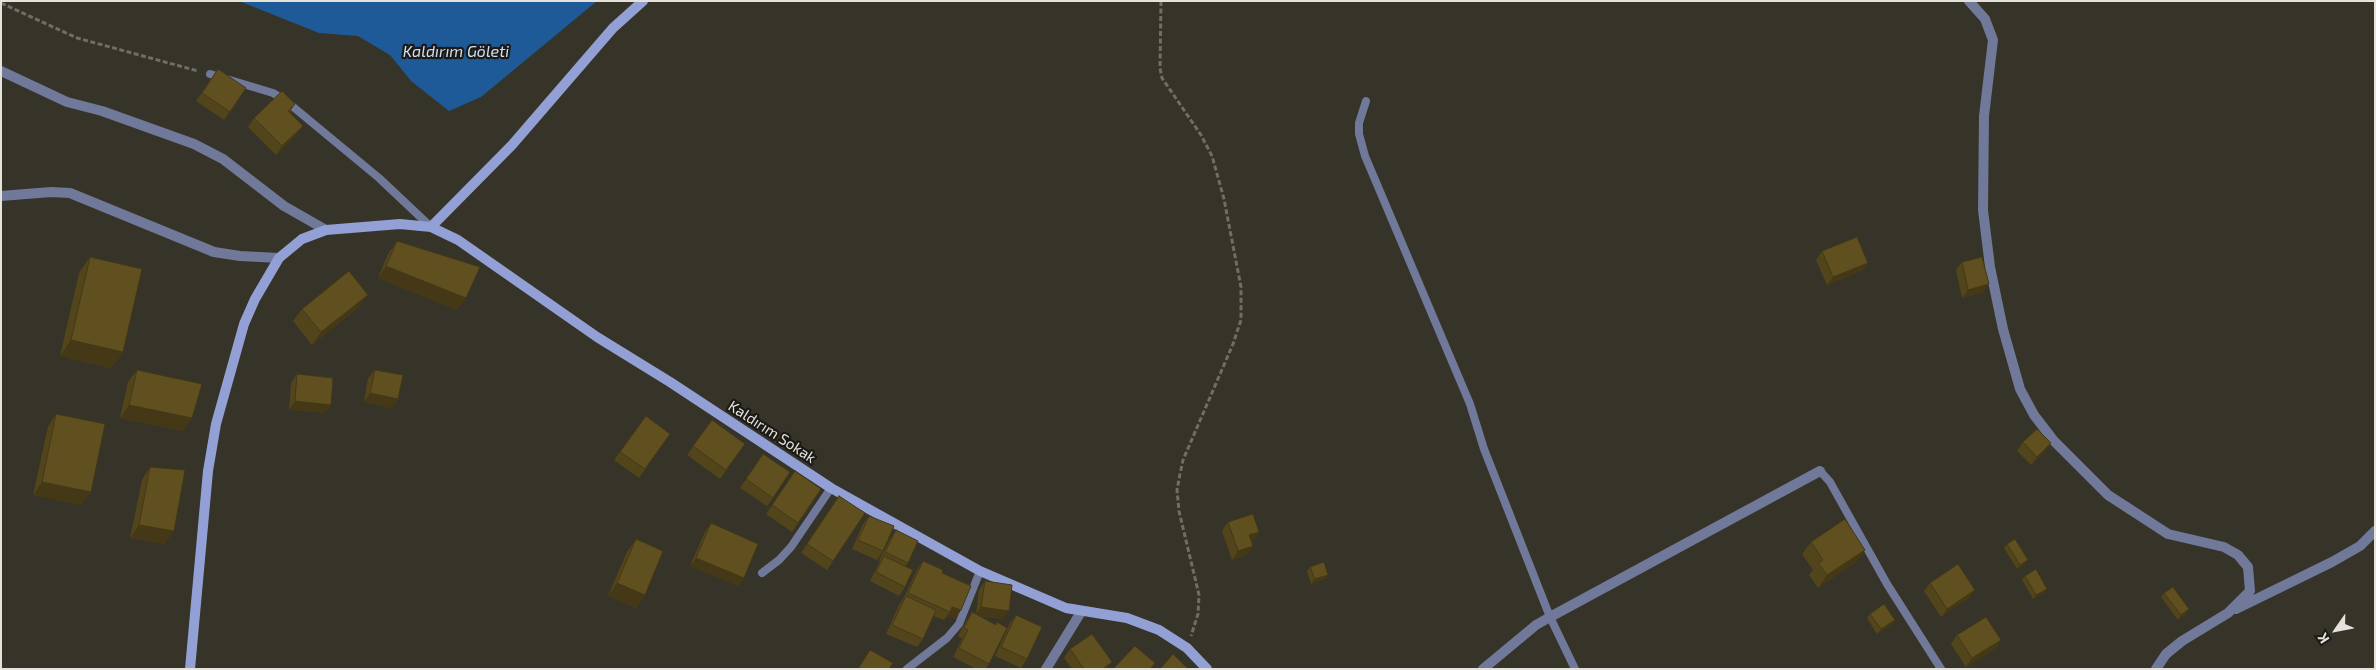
<!DOCTYPE html>
<meta charset="utf-8">
<style>
body{margin:0}
#map{position:relative;width:2376px;height:670px;overflow:hidden;background:#363328;font-family:"Exo 2",sans-serif}
canvas{display:block}
.frame{position:absolute;inset:0;border:2px solid #e4e2db;pointer-events:none}
.north{position:absolute;left:2311px;top:605px;width:50px;height:50px;-webkit-text-stroke:4px #1c1a16;paint-order:stroke;rotate:237deg;font-size:14px;font-weight:700;line-height:20px;text-align:center;color:#e4e2db}
.north::after{content:'';display:block;margin:auto;width:18px;height:22px;background:#e4e2db;clip-path:polygon(50% 0,100% 100%,50% 72%,0 100%)}
</style>
<div id="map">
<canvas width="2376" height="670"></canvas>
<div class="frame"></div>
<div class="north">K</div>
</div>
<script>
const ctx = document.querySelector('canvas').getContext('2d');
ctx.lineJoin = 'round';
function paint(path, color) { ctx.fillStyle = color; ctx.fill(path, 'evenodd'); }
const shape = rows => new Path2D(rows.map(r => 'M' + r).join(''));
function trace(path, color, width, dash) { ctx.strokeStyle = color; ctx.lineWidth = width; ctx.lineCap = dash ? 'butt' : 'round'; ctx.setLineDash(dash || []); ctx.stroke(path); }
function label(font, color, halo, rows, align = 'center') {
  ctx.font = font + ' "Exo 2",sans-serif'; ctx.lineWidth = 4.5; ctx.setLineDash([]); ctx.textBaseline = 'middle'; ctx.strokeStyle = halo; ctx.fillStyle = color; for (const [text, x, y, turn = 0] of rows) {
    ctx.save(); ctx.translate(x, y); ctx.rotate((+turn || 0) * Math.PI / 180); ctx.textAlign = isNaN(turn) ? turn : align; if (halo) ctx.strokeText(text, 0, 0); ctx.fillText(text, 0, 0); ctx.restore();
  }
}
const water = shape([
 [239,1,597,1,481,97,449,111,411,81,390,55,358,36,319,33]
]);
const path = shape([
 [1161,1,1160,68,1162,78,1201,135,1212,156,1224,199,1241,287,1241,320,1233,344,1183,460,1180,474,1177,490,1179,511,1199,595,1198,614,1191,636],
 [1,3,77,38,198,71]
]);
const lane = shape([
 [210,74,273,93,286,101,379,178,431,227],
 [1366,101,1359,123,1359,134,1365,156,1470,404,1484,449,1550,617,1575,669],
 [1820,471,1830,482,1887,584,1941,669],
 [762,573,779,560,791,547,831,488],
 [907,669,947,638,959,624,980,571]
]);
const street = shape([
 [1969,1,1985,19,1993,40,1984,116,1983,210,1990,267,2003,329,2020,389,2034,415,2054,441,2108,495,2168,534,2224,547,2238,555,2248,567,2250,591,2228,613,2182,641,2166,654,2156,669],
 [1,71,67,102,102,111,194,144,223,159,284,206,326,230],
 [1,196,51,192,70,193,214,252,240,256,279,258],
 [2236,609,2332,562,2360,546,2375,531],
 [1046,669,1081,612],
 [1483,669,1536,625,1550,617,1820,471]
]);
const secondary = shape([
 [431,227,512,145,613,28,643,1],
 [190,669,208,471,216,424,244,324,255,299,279,258,302,239,326,230,400,224,431,227,458,240,597,337,670,382,831,488,980,571,1066,608,1127,618,1159,630,1187,648,1207,669]
]);
const wall = shape([
 [218,69,246,88,224,120,196,101],
 [295,104,290,112,303,126,297,134,276,155,248,127,254,118],
 [397,241,466,298,457,310,378,278,388,254],
 [1822,251,1862,271,1827,285,1816,260],
 [90,257,123,352,111,368,60,356,79,273],
 [1962,262,1983,293,1962,298,1956,270],
 [359,307,312,345,293,321,302,309],
 [137,370,192,418,183,431,120,418,128,382],
 [375,370,398,399,392,408,364,402,368,378],
 [297,374,331,405,325,413,289,410,291,383],
 [56,414,82,505,33,495,48,427],
 [646,416,670,434,639,478,614,460],
 [712,420,745,444,720,479,687,455],
 [2023,442,2045,452,2031,465,2017,451],
 [763,454,773,498,767,506,740,488],
 [150,467,165,544,130,538,142,480],
 [795,471,821,489,792,532,766,514],
 [839,496,833,561,827,570,801,553],
 [869,516,883,551,877,560,852,549,863,524],
 [1228,522,1259,532,1253,540,1251,541,1247,555,1232,560,1222,531],
 [711,523,744,578,738,586,690,566,705,532],
 [896,530,908,563,905,566,905,587,899,596,870,581,880,561,879,560,890,539],
 [636,539,645,595,636,608,608,596,627,552],
 [1811,542,1856,562,1818,588,1809,575,1813,570,1802,554],
 [2007,544,2025,564,2017,569,2004,548],
 [923,561,942,573,961,610,955,619,947,616,944,620,933,616,923,639,917,647,886,634,899,605,903,599,917,570],
 [1310,567,1328,575,1325,579,1311,584,1307,571],
 [2025,576,2047,589,2044,593,2033,599,2022,580],
 [985,581,1003,619,979,616,996,625,997,622,989,664,985,669,976,669,953,657,962,639,958,636,966,621,972,612,976,614,979,590],
 [1930,583,1975,590,1969,598,1941,617,1924,591],
 [2164,593,2189,609,2186,614,2178,620,2161,597],
 [1870,614,1895,620,1892,624,1877,634,1867,618],
 [1016,615,1027,659,1021,668,995,656,1010,623],
 [1957,635,2001,640,1995,649,1966,667,1951,644],
 [1070,649,1107,669,1072,669,1064,658]
]);
const shadedWall = shape([
 [303,126,297,134,276,155,282,146],
 [1868,263,1862,271,1827,285,1833,277],
 [386,266,466,298,457,310,378,278],
 [1989,284,1983,293,1962,298,1968,290],
 [368,295,359,307,312,345,321,332],
 [71,340,123,352,111,368,60,356],
 [370,393,398,399,392,408,364,402],
 [295,401,331,405,325,413,289,410],
 [129,405,192,418,183,431,120,418],
 [2051,443,2045,452,2031,465,2037,457],
 [42,482,91,492,82,505,33,495],
 [139,525,174,531,165,544,130,538],
 [1259,532,1253,540,1243,543,1249,535],
 [1253,546,1247,555,1232,560,1238,551],
 [1865,550,1856,562,1818,588,1827,575],
 [696,558,744,578,738,586,690,566],
 [2028,560,2025,564,2017,569,2020,565],
 [1328,575,1325,579,1311,584,1315,579],
 [617,583,645,595,636,608,608,596],
 [2047,589,2044,593,2033,599,2036,595],
 [1975,590,1969,598,1941,617,1947,609],
 [952,607,961,610,955,619,947,616],
 [981,607,1009,611,1003,619,975,615],
 [2189,609,2186,614,2178,620,2181,615],
 [1895,620,1892,624,1877,634,1881,629],
 [2001,640,1995,649,1966,667,1972,658],
 [1112,662,1107,669,1103,669]
]);
const building = shape([
 [218,69,246,88,230,112,202,93,218,69],
 [282,91,295,104,288,111,303,126,282,146,254,118,282,91],
 [1857,237,1868,263,1833,277,1822,251,1857,237],
 [397,241,480,267,466,298,386,266,397,241],
 [90,257,142,269,123,352,71,340,90,257],
 [1982,257,1989,284,1968,290,1962,262,1982,257],
 [349,271,368,295,321,332,302,309,349,271],
 [137,370,202,384,192,418,129,405,137,370],
 [375,370,403,375,398,399,370,393,375,370],
 [297,374,333,378,331,405,295,401,297,374],
 [56,414,105,424,91,492,42,482,56,414],
 [646,416,670,434,645,469,620,452,646,416],
 [712,420,745,444,726,470,693,446,712,420],
 [2037,429,2051,443,2037,457,2023,442,2037,429],
 [763,454,790,472,773,498,746,479,763,454],
 [150,467,185,470,174,531,139,525,150,467],
 [795,471,821,489,798,523,772,505,795,471],
 [839,496,865,513,833,561,807,544,839,496],
 [1253,514,1259,532,1249,535,1253,546,1238,551,1228,522,1253,514],
 [869,516,894,526,883,551,858,540,869,516],
 [1845,519,1865,550,1827,575,1818,563,1823,560,1811,542,1845,519],
 [711,523,758,544,744,578,696,558,711,523],
 [896,530,918,541,908,563,885,552,896,530],
 [636,539,663,551,645,595,617,583,636,539],
 [2015,539,2028,560,2020,565,2007,544,2015,539],
 [884,556,913,570,905,587,876,572,884,556],
 [923,561,943,570,942,573,971,586,961,610,952,607,950,612,908,593,923,561],
 [1324,562,1328,575,1315,579,1310,567,1324,562],
 [1958,564,1975,590,1947,609,1930,583,1958,564],
 [2036,569,2047,589,2036,595,2025,576,2036,569],
 [985,581,1012,585,1009,611,981,607,985,581],
 [2173,587,2189,609,2181,615,2164,593,2173,587],
 [906,596,936,610,923,639,892,625,906,596],
 [1884,604,1895,620,1881,629,1870,614,1884,604],
 [972,612,996,625,997,622,1007,628,989,664,959,648,968,630,964,628,972,612],
 [1016,615,1042,627,1027,659,1001,647,1016,615],
 [1986,617,2001,640,1972,658,1957,635,1986,617],
 [1092,634,1112,662,1103,669,1084,669,1070,649,1092,634],
 [1135,646,1155,663,1150,669,1113,669,1135,646],
 [870,650,893,663,889,669,858,669,870,650],
 [1173,654,1188,669,1160,669,1173,654]
]);
const streetNames = [
 ["Kaldırım Sokak",772,432,33]
];
const waterNames = [
 ["Kaldırım Göleti",456,52]
];
paint(water, '#1e5a98');
trace(path, '#706e64', 3, [5, 2.5]);
trace(lane, '#70799a', 8);
trace(street, '#70799a', 10);
trace(secondary, '#92a0d5', 10);
paint(wall, '#53451b');
paint(shadedWall, '#443816');
paint(building, '#61501f');
trace(building, '#443816', 1);
label('15px', '#e4e2db', '#1c1a16', streetNames);
label('italic 16px', '#d0dff1', '#1c1a16', waterNames);
</script>
